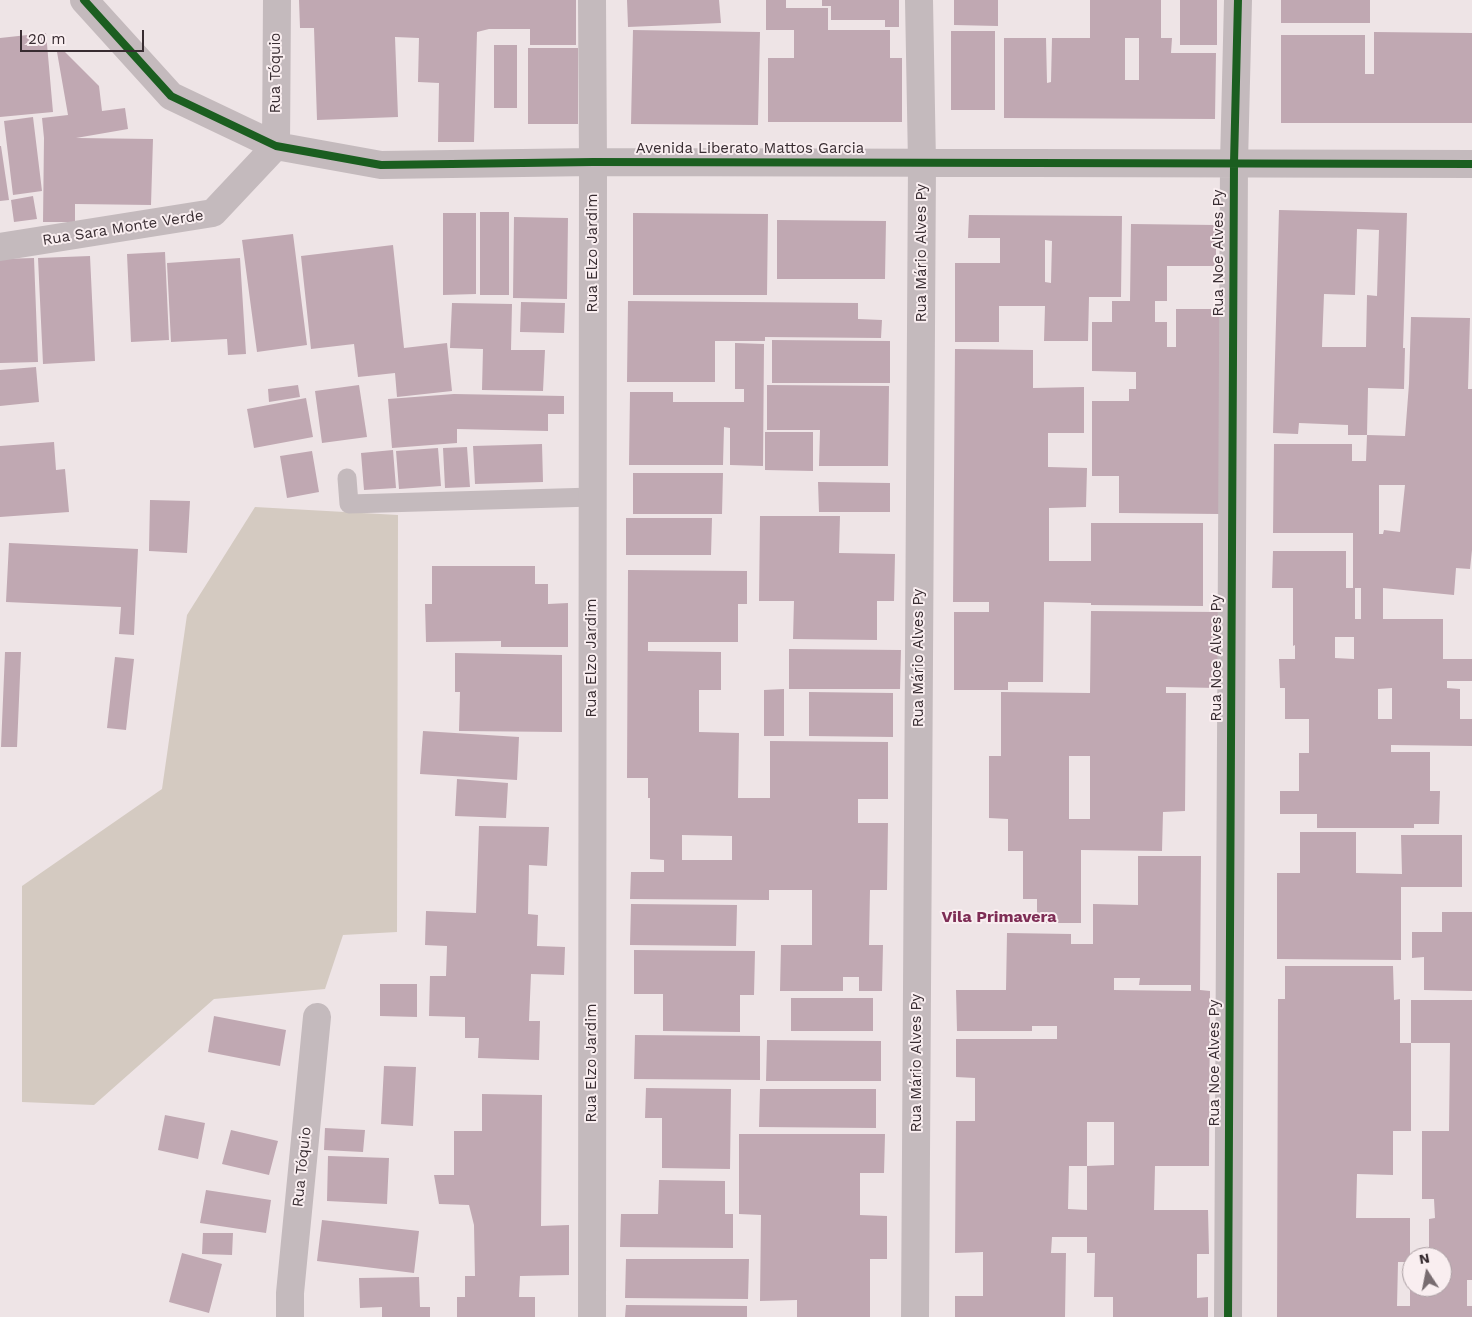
<!DOCTYPE html>
<meta charset="utf-8">
<style>
body{margin:0}
#map{position:relative;width:1472px;height:1317px;overflow:hidden;background:#eee4e6;font-family:"Work Sans",sans-serif}
canvas{display:block}
.north{position:absolute;left:1402px;top:1247px;width:50px;height:50px;box-sizing:border-box;background:#f9eef0;border:1px solid #aca0a4;border-radius:50%;rotate:349deg;font-size:14px;font-weight:700;line-height:20px;text-align:center;color:#382c31}
.north::after{content:'';display:block;margin:auto;width:18px;height:22px;background:#786c70;clip-path:polygon(50% 0,100% 100%,50% 72%,0 100%)}
.scale{position:absolute;left:20px;top:30px;width:124px;height:22px;box-sizing:border-box;border:2px solid #382c31;border-top:0;padding-left:6px;font-size:15px;line-height:18px;white-space:nowrap;color:#382c31;-webkit-text-stroke:4px #f9eef0;paint-order:stroke}
</style>
<div id="map">
<canvas width="1472" height="1317"></canvas>
<div class="north">N</div>
<div class="scale">20 m</div>
</div>
<script>
const ctx = document.querySelector('canvas').getContext('2d');
ctx.lineJoin = 'round';
function paint(path, color) { ctx.fillStyle = color; ctx.fill(path, 'evenodd'); }
const shape = rows => new Path2D(rows.map(r => 'M' + r).join(''));
function trace(path, color, width, dash) { ctx.strokeStyle = color; ctx.lineWidth = width; ctx.lineCap = dash ? 'butt' : 'round'; ctx.setLineDash(dash || []); ctx.stroke(path); }
function label(font, color, halo, rows, align = 'center') {
  ctx.font = font + ' "Work Sans",sans-serif'; ctx.lineWidth = 4; ctx.setLineDash([]); ctx.textBaseline = 'middle'; ctx.strokeStyle = halo; ctx.fillStyle = color; for (const [text, x, y, turn = 0] of rows) {
    ctx.save(); ctx.translate(x, y); ctx.rotate((+turn || 0) * Math.PI / 180); ctx.textAlign = isNaN(turn) ? turn : align; if (halo) ctx.strokeText(text, 0, 0); ctx.fillText(text, 0, 0); ctx.restore();
  }
}
const green = shape([
 [255,507,398,515,397,932,343,935,325,989,214,999,94,1105,22,1102,22,886,162,789,187,615]
]);
const building = shape([
 [299,0,576,0,576,45,530,45,530,29,489,29,477,32,474,142,438,142,439,83,418,82,419,38,395,37,398,117,317,120,314,28,300,28],
 [627,0,719,0,721,23,628,27],
 [766,0,786,0,786,8,828,8,828,30,890,30,890,58,902,58,902,122,768,122,768,58,794,58,794,30,766,30],
 [822,0,899,0,899,27,885,27,885,20,831,20,831,6,822,6],
 [954,0,998,0,998,26,954,25],
 [1090,0,1161,0,1161,38,1172,38,1171,53,1216,53,1215,119,1004,118,1004,38,1046,38,1047,83,1051,82,1052,38,1090,38],
 [1125,38,1139,38,1139,80,1125,80],
 [1180,0,1217,0,1217,45,1180,45],
 [1281,0,1370,0,1370,23,1281,23],
 [633,30,760,32,758,125,631,124],
 [951,31,995,31,995,110,951,110],
 [1374,32,1472,33,1472,123,1281,123,1281,35,1365,35,1365,74,1374,74],
 [46,33,53,112,0,117,0,38],
 [494,45,517,45,517,108,494,108],
 [528,48,578,48,578,124,528,124],
 [64,51,99,86,102,111,125,108,128,129,76,138,153,139,151,205,75,204,75,222,43,222,44,138,42,118,68,115,57,52],
 [33,117,42,191,13,195,4,121],
 [0,146,1,146,9,200,0,201],
 [33,196,37,219,14,222,11,200],
 [1279,210,1407,213,1403,348,1405,348,1404,389,1368,388,1367,435,1348,435,1348,425,1299,423,1298,434,1273,433],
 [1357,229,1379,230,1377,296,1367,295,1366,347,1322,347,1324,294,1355,295],
 [480,212,509,212,509,295,480,295],
 [443,213,476,213,476,294,443,295],
 [633,213,768,214,767,295,633,295],
 [969,215,1122,216,1121,297,1089,297,1088,341,1044,341,1045,306,999,306,999,342,955,342,955,263,1000,263,1000,238,968,238],
 [1045,240,1052,241,1051,283,1045,282],
 [514,217,568,218,567,299,513,298],
 [777,220,886,221,885,279,777,279],
 [1131,224,1216,225,1216,266,1167,266,1167,301,1155,301,1155,322,1167,322,1167,347,1176,347,1176,309,1220,309,1219,514,1119,513,1119,476,1092,476,1092,401,1129,401,1129,389,1136,389,1136,372,1092,371,1092,322,1112,322,1112,301,1130,301],
 [293,234,307,345,257,352,242,240],
 [393,245,404,348,447,343,452,391,397,397,395,373,358,377,354,344,311,349,301,256],
 [165,252,169,340,131,342,127,254],
 [90,256,95,361,43,364,38,258],
 [34,258,38,362,0,363,0,259],
 [240,258,246,354,228,355,227,339,171,342,167,263],
 [628,301,858,303,858,319,882,320,881,338,765,337,765,341,715,341,715,382,627,382],
 [521,302,565,303,564,333,520,332],
 [452,303,512,304,511,350,545,350,543,391,482,390,483,349,450,348],
 [1411,317,1470,318,1468,389,1472,389,1472,550,1470,569,1456,568,1454,595,1383,588,1383,619,1443,619,1443,659,1472,659,1472,681,1447,681,1447,688,1460,689,1460,719,1472,719,1472,746,1391,745,1391,752,1430,752,1430,791,1440,791,1439,824,1414,824,1414,828,1317,828,1317,814,1280,814,1280,791,1299,791,1299,753,1309,753,1309,719,1285,719,1285,688,1280,688,1279,659,1295,659,1295,645,1293,646,1293,588,1272,588,1273,551,1346,551,1346,588,1353,588,1353,533,1273,533,1274,444,1352,444,1352,461,1366,461,1367,435,1405,436,1409,384],
 [1379,485,1405,485,1400,532,1384,530,1383,534,1379,534],
 [1355,588,1361,588,1361,619,1355,619],
 [1335,637,1354,637,1354,659,1335,658],
 [1392,688,1392,719,1378,719,1378,689],
 [772,340,890,341,890,383,772,383],
 [735,343,764,344,763,466,730,465,730,428,724,427,723,465,629,465,630,392,673,392,673,402,744,402,744,389,735,389],
 [955,349,1033,350,1033,388,1084,387,1084,433,1048,433,1048,467,1087,468,1086,507,1049,508,1049,561,1091,561,1091,523,1203,523,1203,606,1091,605,1091,603,1044,602,1043,682,1008,682,1008,690,954,690,954,612,989,612,989,602,953,602],
 [36,367,39,402,0,406,0,370],
 [298,385,300,397,269,402,268,389],
 [359,385,367,437,322,443,315,391],
 [767,385,889,386,888,466,819,466,820,430,767,430],
 [454,394,564,396,564,414,548,414,548,431,457,429,457,443,392,448,388,399],
 [306,398,313,437,254,448,247,409],
 [765,432,813,432,813,471,765,470],
 [54,442,56,470,65,469,69,512,0,517,0,446],
 [542,444,543,482,475,484,473,446],
 [467,447,470,487,445,488,443,448],
 [438,448,441,486,399,489,396,451],
 [393,450,396,488,364,490,361,453],
 [312,451,319,492,287,498,280,456],
 [633,473,723,473,722,514,633,514],
 [818,482,890,483,890,512,819,512],
 [150,500,190,501,187,553,149,551],
 [760,516,840,516,839,553,895,554,894,601,877,601,877,640,793,639,794,601,759,601],
 [626,518,712,518,711,555,626,555],
 [9,543,138,549,134,635,119,634,121,607,6,602],
 [432,566,535,566,535,584,548,584,548,604,568,603,568,647,501,647,501,641,426,642,425,604,432,604],
 [628,570,747,571,747,604,738,604,738,642,648,642,648,651,721,652,721,690,699,690,699,732,739,733,738,798,770,798,770,741,888,742,888,799,858,799,858,823,888,823,887,890,870,890,869,945,883,945,882,991,859,991,859,977,843,977,843,991,780,991,781,945,812,945,812,890,769,890,769,900,630,899,631,872,664,872,664,860,650,859,650,798,648,798,648,778,627,778],
 [682,835,732,836,732,860,682,860],
 [1091,611,1218,612,1218,688,1166,687,1166,693,1186,693,1185,811,1163,812,1162,851,1081,850,1081,923,1037,923,1037,899,1023,899,1023,851,1008,851,1008,819,989,818,989,756,1001,756,1001,692,1090,693],
 [1069,756,1090,756,1090,819,1069,819],
 [789,649,901,650,900,689,789,689],
 [5,652,21,652,17,747,1,747],
 [455,653,562,655,562,732,459,731,460,692,455,692],
 [115,657,134,659,126,730,107,728],
 [784,689,784,736,764,736,764,690],
 [809,692,893,693,893,737,809,736],
 [423,731,519,737,517,780,420,774],
 [457,779,508,783,506,818,455,816],
 [479,826,549,827,547,866,529,865,528,914,538,915,537,946,565,947,564,975,531,974,529,1021,540,1021,539,1060,478,1058,479,1038,465,1038,465,1017,429,1016,430,976,446,976,447,946,425,945,426,911,476,913],
 [1300,832,1356,832,1356,873,1402,874,1401,835,1462,835,1462,887,1401,887,1401,960,1277,959,1277,873,1300,873],
 [1138,856,1201,856,1200,990,1210,991,1209,1166,1155,1166,1154,1210,1208,1210,1209,1254,1197,1254,1197,1298,1208,1297,1208,1317,1113,1317,1113,1297,1094,1297,1095,1253,1087,1253,1087,1237,1052,1237,1051,1253,1066,1253,1065,1317,955,1317,955,1296,983,1296,983,1252,955,1253,956,1121,975,1121,975,1078,956,1077,956,1039,1057,1039,1057,1026,1032,1026,1032,1031,957,1031,956,990,1006,990,1007,933,1071,934,1071,944,1093,944,1093,904,1138,905],
 [1114,978,1140,978,1139,985,1191,985,1191,991,1114,990],
 [1087,1122,1114,1122,1114,1165,1087,1166,1087,1210,1068,1209,1069,1166,1087,1166],
 [631,904,737,905,736,946,630,945],
 [1442,912,1472,912,1472,991,1424,990,1424,957,1412,958,1412,932,1442,932],
 [634,950,755,951,754,995,740,995,740,1032,663,1031,663,994,634,994],
 [1285,966,1393,966,1394,1000,1400,999,1400,1043,1411,1043,1411,1000,1472,1000,1472,1280,1467,1280,1467,1306,1472,1306,1472,1317,1277,1317,1278,999,1285,999],
 [1411,1043,1450,1043,1449,1131,1422,1131,1422,1199,1434,1199,1435,1218,1429,1219,1429,1257,1442,1257,1442,1287,1412,1287,1412,1262,1410,1262,1410,1306,1397,1306,1398,1262,1410,1262,1410,1218,1356,1218,1357,1174,1393,1175,1393,1131,1411,1131],
 [380,984,417,984,417,1017,380,1016],
 [791,998,873,998,873,1031,791,1031],
 [214,1016,286,1030,280,1066,208,1052],
 [635,1035,760,1036,760,1080,634,1079],
 [767,1040,881,1041,881,1081,766,1081],
 [384,1066,416,1067,413,1126,381,1124],
 [646,1088,731,1089,730,1169,662,1168,662,1118,645,1118],
 [760,1089,876,1089,876,1128,759,1127],
 [482,1094,542,1095,541,1226,569,1225,569,1275,520,1276,519,1297,535,1297,535,1317,457,1317,457,1297,465,1297,465,1276,475,1276,474,1225,469,1205,439,1204,434,1175,454,1175,454,1131,482,1131],
 [165,1115,205,1123,198,1159,158,1150],
 [325,1128,365,1130,363,1152,324,1150],
 [231,1130,278,1141,269,1175,222,1164],
 [739,1134,885,1134,884,1173,860,1173,860,1215,887,1216,887,1259,870,1259,870,1317,797,1317,797,1300,760,1301,761,1215,739,1214],
 [328,1156,389,1158,387,1204,327,1201],
 [659,1180,725,1181,725,1214,733,1214,733,1248,620,1247,621,1214,658,1214],
 [206,1190,271,1200,266,1233,200,1223],
 [322,1220,419,1231,414,1273,317,1261],
 [203,1233,233,1233,232,1255,202,1254],
 [182,1253,222,1264,209,1313,169,1302],
 [626,1259,749,1259,748,1299,625,1298],
 [419,1277,420,1307,430,1307,430,1317,382,1317,382,1307,360,1308,359,1278],
 [626,1305,747,1306,747,1317,625,1317]
]);
const service = shape([
 [347,478,349,504,593,497]
]);
const minor = shape([
 [84,0,171,96,276,146,381,165,593,162,1472,164],
 [592,0,593,162,592,1317],
 [276,146,277,0],
 [0,247,213,213,276,146],
 [290,1317,290,1293,317,1017],
 [915,1317,922,163,919,0],
 [1228,1317,1234,163,1238,0]
]);
const cycleway = shape([
 [84,0,171,96,276,146,381,165,593,162,1472,164],
 [1228,1317,1234,163,1238,0]
]);
const streetNames = [
 ["Rua Tóquio",276,73,-90],
 ["Avenida Liberato Mattos Garcia",750,149],
 ["Rua Sara Monte Verde",123,228,-9],
 ["Rua Elzo Jardim",593,253,-90],
 ["Rua Mário Alves Py",922,253,-90],
 ["Rua Noe Alves Py",1219,253,-90],
 ["Rua Elzo Jardim",592,658,-90],
 ["Rua Mário Alves Py",919,658,-90],
 ["Rua Noe Alves Py",1217,658,-90],
 ["Rua Elzo Jardim",592,1063,-90],
 ["Rua Mário Alves Py",917,1063,-90],
 ["Rua Noe Alves Py",1215,1063,-90],
 ["Rua Tóquio",302,1167,-84]
];
const neighbourhoodNames = [
 ["Vila Primavera",999,917]
];
paint(green, '#d4cac1');
paint(building, '#c0a8b2');
trace(service, '#c4babd', 19);
trace(minor, '#c4babd', 28);
trace(cycleway, '#1b5e20', 8);
label('15px', '#382c31', '#f9eef0', streetNames);
label('bold 16px', '#7e2d55', '#f9eef0', neighbourhoodNames);
</script>
